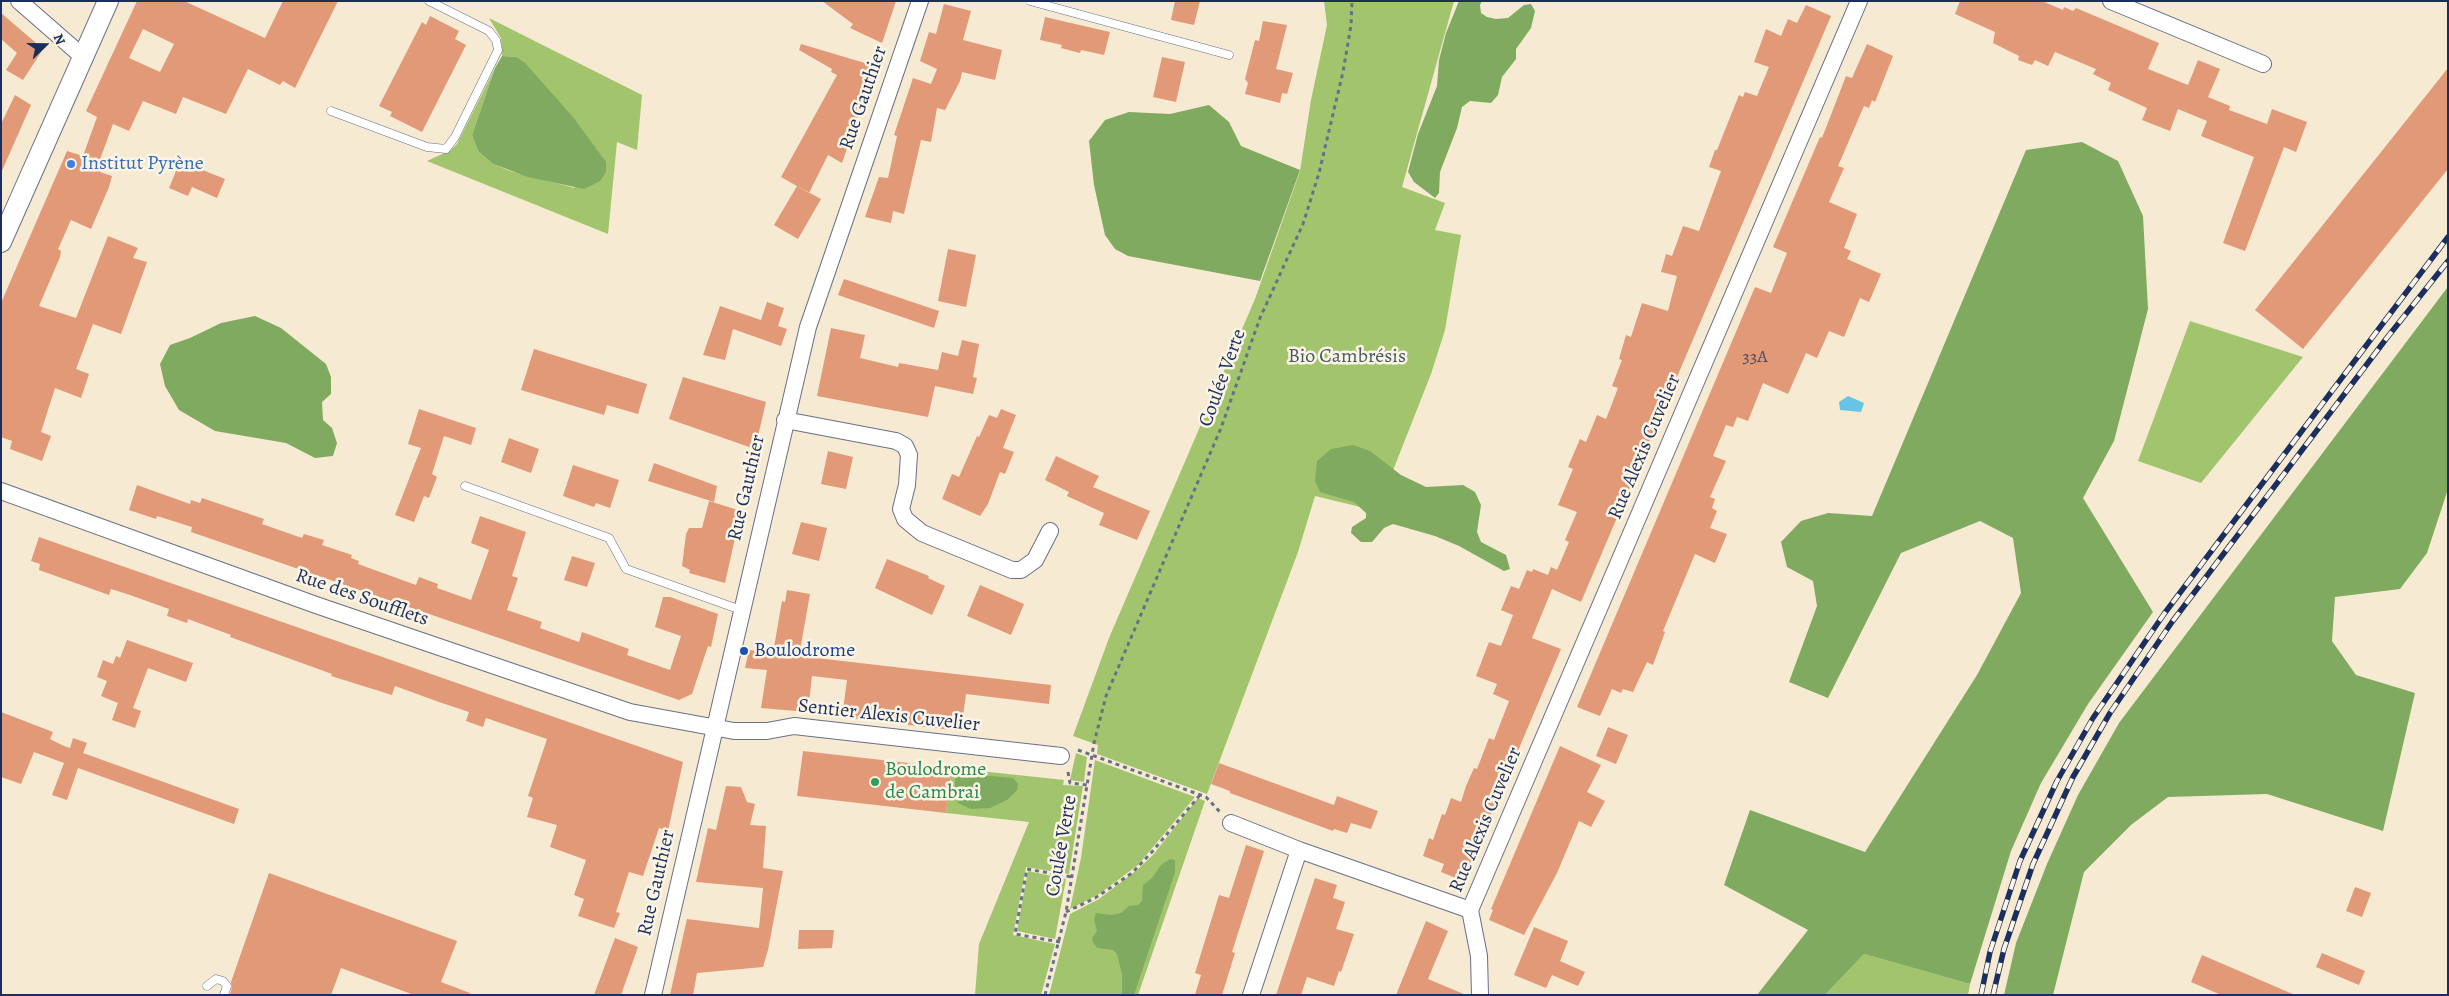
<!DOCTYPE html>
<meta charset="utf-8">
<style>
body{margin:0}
#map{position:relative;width:2449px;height:996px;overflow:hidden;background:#f7ead3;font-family:Alegreya,serif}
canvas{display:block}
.frame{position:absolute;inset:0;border:2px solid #1b2f5e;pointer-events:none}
.north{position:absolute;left:20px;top:20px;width:50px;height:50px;-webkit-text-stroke:4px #fcf5e5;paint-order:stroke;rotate:68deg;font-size:14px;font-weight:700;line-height:20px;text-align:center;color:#1b2f5e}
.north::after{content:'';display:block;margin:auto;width:18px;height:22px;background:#1b2f5e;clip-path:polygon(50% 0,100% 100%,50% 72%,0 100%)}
</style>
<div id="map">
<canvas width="2449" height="996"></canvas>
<div class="frame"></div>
<div class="north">N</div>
</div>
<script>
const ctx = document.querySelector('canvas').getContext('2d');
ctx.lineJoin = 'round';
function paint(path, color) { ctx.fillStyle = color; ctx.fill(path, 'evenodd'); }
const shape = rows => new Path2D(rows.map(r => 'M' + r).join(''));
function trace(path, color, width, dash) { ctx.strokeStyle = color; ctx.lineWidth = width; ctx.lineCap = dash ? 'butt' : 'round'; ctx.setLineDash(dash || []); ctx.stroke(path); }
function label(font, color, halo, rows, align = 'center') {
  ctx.font = font + ' Alegreya,serif'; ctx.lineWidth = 5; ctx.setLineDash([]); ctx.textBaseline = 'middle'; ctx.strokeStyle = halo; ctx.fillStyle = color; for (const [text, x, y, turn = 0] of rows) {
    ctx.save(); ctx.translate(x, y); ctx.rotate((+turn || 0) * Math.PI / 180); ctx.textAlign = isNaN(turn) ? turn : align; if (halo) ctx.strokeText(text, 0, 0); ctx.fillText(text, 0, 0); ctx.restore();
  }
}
const green = shape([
 [1324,1,1454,1,1402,187,1445,203,1435,230,1461,235,1445,330,1431,374,1377,511,1315,496,1298,552,1207,794,1097,754,1098,745,1073,736,1109,638,1255,299,1300,171,1311,100,1327,25],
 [489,18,642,95,637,150,617,142,608,234,427,161,451,150,457,144,495,68,472,135,478,151,493,164,510,171,575,188,516,57,502,56,501,38],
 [2190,321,2303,357,2201,483,2138,461],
 [1076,753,1087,757,1084,782,1070,780],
 [1095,760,1195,797,1138,865,1099,894,1070,909,1081,858],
 [952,768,1064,780,1063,785,1083,786,1069,874,1026,867,1013,935,1055,944,1041,995,975,995,979,944,1029,822,946,813],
 [1198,798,1205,801,1138,995,1049,995,1070,914,1099,899,1137,870,1153,855],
 [1028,871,1066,879,1055,939,1017,931],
 [1864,954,1970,984,1968,995,1825,995]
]);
const forest = shape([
 [1459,1,1482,1,1480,5,1481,13,1487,17,1496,19,1508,18,1524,5,1531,4,1535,11,1531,28,1516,49,1516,59,1502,77,1498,95,1491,103,1470,101,1462,107,1457,128,1440,172,1439,193,1435,198,1414,182,1408,172,1418,134,1437,86,1439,60,1446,33],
 [502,56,516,57,525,63,573,117,606,162,606,172,600,181,584,189,528,177,493,164,478,151,472,135,495,68],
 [1209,105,1229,122,1241,146,1300,170,1260,281,1128,256,1115,249,1105,235,1094,185,1089,141,1105,120,1129,112,1170,114],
 [2082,142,2118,161,2143,216,2148,309,2114,441,2083,498,2153,612,2088,704,2041,783,2011,851,1970,984,1864,954,1825,995,1757,995,1808,930,1724,885,1750,810,1865,852,1977,675,2021,593,2013,538,1980,521,1901,553,1828,698,1789,682,1817,606,1813,581,1787,567,1781,542,1801,521,1828,513,1872,516,2026,150],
 [2447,288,2448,489,2427,553,2400,589,2335,597,2332,641,2356,675,2415,693,2383,831,2267,794,2168,797,2131,825,2084,872,2053,995,2004,995,2016,943,2047,864,2078,795,2119,723],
 [255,316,281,328,326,364,331,377,331,394,322,402,323,420,332,428,337,443,333,456,315,458,286,443,215,431,179,410,165,386,160,364,170,345,190,338,221,323],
 [1353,445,1370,451,1401,475,1426,487,1463,485,1475,492,1481,505,1477,532,1481,542,1506,555,1510,569,1504,571,1459,546,1435,536,1393,524,1384,528,1372,542,1361,542,1351,533,1352,527,1366,518,1366,513,1354,502,1320,492,1315,481,1317,461,1331,449],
 [960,775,968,777,979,775,1013,778,1018,784,1017,790,1007,800,990,808,971,809,958,803,955,797,955,779],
 [1170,859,1175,860,1175,872,1134,995,1122,995,1122,974,1117,954,1113,950,1097,948,1093,942,1092,938,1097,931,1094,919,1096,913,1111,915,1121,913,1129,906,1138,905,1142,901,1143,885,1152,878,1161,865]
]);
const water = shape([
 [1848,396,1864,403,1861,412,1840,410,1839,402]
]);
const building = shape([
 [137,1,184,1,265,38,283,1,338,1,295,88,283,81,280,85,248,69,226,114,183,97,176,114,143,101,129,131,113,124,99,162,104,164,100,172,112,176,109,187,91,229,71,220,58,249,61,251,60,257,39,306,76,318,108,236,138,248,133,258,147,262,121,334,93,324,76,369,89,374,81,398,55,388,41,432,51,436,42,461,10,449,12,441,1,437,1,303,67,151,83,156,97,117,86,111],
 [143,29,174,44,160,72,129,58],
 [822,1,896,1,882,43,850,28,853,24],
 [1175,1,1200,1,1194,25,1171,20],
 [1960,1,2042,1,2063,10,2064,7,2073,11,2076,8,2159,43,2148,69,2188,85,2198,60,2220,69,2208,97,2230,106,2229,110,2267,124,2272,109,2307,122,2296,152,2284,147,2245,251,2223,243,2254,157,2201,136,2207,121,2178,109,2170,131,2142,120,2147,108,2108,90,2111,83,2093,74,2096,69,2055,52,2048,66,2035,60,2032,65,2018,60,2019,56,1993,43,1995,32,1955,14],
 [944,4,971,11,963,40,1002,50,995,80,962,72,960,81,945,110,937,108,931,142,921,140,904,214,893,211,891,223,865,217,879,177,888,178,897,136,894,135,913,78,931,84,937,69,920,61,929,32,936,34],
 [1806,5,1831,16,1581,602,1552,589,1532,638,1561,649,1463,881,1441,872,1444,864,1423,856,1429,838,1433,840,1442,814,1445,815,1451,798,1461,802,1466,786,1474,768,1477,769,1489,738,1494,740,1509,701,1493,694,1497,684,1476,676,1489,642,1501,646,1513,615,1501,610,1511,586,1519,589,1527,570,1532,572,1533,569,1548,575,1551,567,1557,570,1569,542,1565,540,1577,512,1558,505,1573,469,1568,467,1580,439,1586,442,1597,415,1606,419,1618,388,1612,386,1622,360,1619,359,1626,335,1631,337,1642,303,1668,311,1677,276,1661,272,1666,254,1672,256,1683,226,1699,231,1721,171,1709,167,1715,150,1717,150,1739,95,1743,97,1745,92,1757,96,1769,67,1754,62,1766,29,1781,36,1788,19,1797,23],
 [1,13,43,49,23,80,6,70,17,53,1,39],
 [430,16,459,31,455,39,466,45,422,132,390,116,392,112,379,106,422,22,426,25],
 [1045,17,1110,32,1104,55,1081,50,1080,53,1061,48,1062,45,1040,40],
 [1263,21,1287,25,1276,69,1293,73,1287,94,1282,93,1280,103,1245,94,1248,83,1245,79,1255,40,1259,41],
 [801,44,875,66,842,163,828,155,809,193,781,177,837,75,831,72,832,69,799,50],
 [1867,44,1893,56,1875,102,1872,100,1869,108,1864,106,1838,166,1844,168,1829,202,1857,214,1844,248,1851,251,1847,259,1881,274,1869,302,1860,298,1844,337,1829,331,1817,358,1806,353,1788,394,1763,383,1748,421,1737,417,1733,427,1726,425,1713,456,1726,461,1710,497,1715,499,1712,508,1717,511,1710,528,1727,534,1715,563,1695,554,1663,631,1665,632,1653,665,1647,662,1633,692,1623,689,1621,693,1612,689,1600,716,1577,707,1755,287,1771,293,1787,253,1773,247,1820,137,1822,138,1846,76,1852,78],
 [1162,57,1185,62,1176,102,1153,97],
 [2448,68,2448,169,2303,349,2255,310],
 [15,95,31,105,1,173,1,124],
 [180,161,225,179,217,198,192,187,188,196,169,188],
 [797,186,821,199,798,239,774,225],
 [948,249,976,255,966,307,938,301],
 [844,279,939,311,934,328,838,295],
 [767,302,784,308,778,326,787,329,781,346,733,329,725,360,703,355,720,306,761,320],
 [831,328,865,335,860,358,898,367,899,363,938,370,942,352,958,356,962,340,979,344,973,377,977,378,973,394,935,386,928,417,817,396],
 [534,349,647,384,638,414,607,405,604,415,521,390],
 [683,377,766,402,755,449,669,419],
 [419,409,476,428,471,445,444,436,432,474,437,477,429,498,424,496,414,522,395,515,421,448,408,444],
 [1001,409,1016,415,1003,448,1014,452,1005,474,1000,472,988,504,980,516,942,499,952,474,959,477,977,436,979,437,989,415,997,418],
 [509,438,539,449,531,473,501,462],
 [828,451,853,457,846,489,821,484],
 [1056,456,1099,476,1093,487,1150,511,1137,540,1099,525,1104,513,1067,496,1069,492,1045,480],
 [654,463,717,486,714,502,648,481],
 [573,465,619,480,610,508,596,503,594,507,563,496],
 [137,485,190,504,191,500,200,503,202,498,264,519,262,524,302,538,304,534,324,540,322,545,352,555,351,558,359,561,358,564,416,585,419,577,438,584,437,588,471,600,489,550,471,543,480,516,526,532,512,576,518,578,507,610,542,622,540,628,579,642,582,632,629,649,627,655,670,670,681,636,655,627,663,597,670,597,718,614,711,647,708,646,692,694,679,700,191,532,192,527,157,516,156,519,129,510],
 [709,501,741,511,725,583,689,573,690,570,682,566,686,534,689,528,702,528],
 [801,522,827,528,819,561,792,554],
 [39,537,683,762,668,831,659,828,643,876,629,872,616,912,620,913,614,928,578,916,584,899,574,895,586,860,550,847,557,825,527,817,533,798,528,796,547,739,486,718,483,727,466,721,469,712,439,702,395,686,392,695,331,676,332,674,230,637,231,635,188,619,187,623,167,616,169,609,130,595,111,589,109,595,39,570,40,564,31,561],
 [572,556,595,563,587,587,564,580],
 [887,559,929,576,928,578,945,586,932,615,875,588],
 [980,585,1024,604,1011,635,967,616],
 [787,590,810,594,799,656,1051,685,1049,704,966,694,961,731,908,725,908,723,871,721,842,717,847,680,812,676,808,712,761,708,767,670,745,668,749,650,773,653,782,601,785,602],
 [127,640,193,663,186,682,148,668,133,708,141,711,135,728,112,720,118,703,101,696,107,681,97,677,103,660,113,664,116,656,120,658],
 [1,712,53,732,50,739,64,746,70,748,73,738,87,743,83,753,239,809,234,824,78,768,67,800,52,795,64,763,34,752,21,784,1,777],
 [1608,727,1628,735,1616,764,1596,756],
 [1560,746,1601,765,1587,792,1605,801,1591,827,1579,821,1557,873,1524,935,1489,920,1493,910,1491,909],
 [803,751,952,768,946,813,797,796],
 [1219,763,1334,805,1337,796,1378,811,1371,829,1351,823,1347,833,1334,829,1333,831,1230,793,1230,791,1211,784],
 [726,786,741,787,747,802,755,804,750,825,766,826,763,868,783,871,768,950,763,967,697,973,693,995,670,995,687,919,759,928,763,888,696,882,708,828,716,830],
 [1246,845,1264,851,1232,952,1235,953,1222,995,1195,995,1201,975,1195,973,1219,895,1229,898],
 [269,873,457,941,441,982,470,993,470,995,414,995,341,968,331,995,230,995,232,987,231,982],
 [1315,878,1337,885,1333,898,1345,902,1336,929,1354,934,1341,972,1339,971,1334,986,1307,977,1301,995,1276,995],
 [2355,887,2371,893,2362,917,2346,911],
 [1426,921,1448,931,1428,979,1466,995,1396,995],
 [1534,927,1568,941,1560,961,1585,972,1578,986,1552,975,1546,988,1514,975],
 [799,930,834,930,832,948,798,949],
 [615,938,638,947,621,995,594,995],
 [2322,953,2365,971,2359,985,2316,967],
 [2202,955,2295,995,2221,995,2191,982]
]);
const path = shape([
 [1078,750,1206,797,1220,812],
 [1068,772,1070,783,1087,785],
 [1066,912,1095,898,1132,873,1151,853,1200,795],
 [1060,942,1015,934,1027,869,1072,877],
 [1045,995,1066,912,1094,743,1106,696,1221,428,1260,318,1303,224,1319,173,1343,72,1351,25,1352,1]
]);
const service = shape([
 [1030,1,1229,55],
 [331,111,427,147,446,149,455,137,498,50,496,40,489,31,429,1],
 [465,486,609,538,626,569,741,610],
 [207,986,216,979,223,981,227,986,224,995]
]);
const minor = shape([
 [19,1,82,56],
 [2111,1,2263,64],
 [785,420,896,441,905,446,909,455,907,485,901,509,905,519,922,533,1012,570,1021,570,1035,560,1050,531],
 [1,491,316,605,630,712,734,731,767,731,794,726,1061,756],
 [1231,823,1299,850],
 [653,995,808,327,920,1],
 [1251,995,1299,850,1470,910],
 [1480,995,1479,956,1470,910,1859,1]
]);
const tertiary = shape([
 [1,242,108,1]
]);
const rail = shape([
 [1981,995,1990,952,2020,861,2057,781,2093,718,2164,614,2448,237],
 [1993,995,2004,949,2033,864,2073,777,2110,713,2172,622,2386,339,2448,261]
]);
const markers = [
 [71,164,5,"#3f7fe0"],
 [744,651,5,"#1a4fb4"],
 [875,782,5,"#2e9e5b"]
];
const numberNames = [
 ["33A",1755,358]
];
const streetNames = [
 ["Rue Gauthier",864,98,-71],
 ["Coulée Verte",1223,378,-70],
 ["Rue Alexis Cuvelier",1645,447,-67],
 ["Rue Gauthier",747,488,-77],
 ["Rue des Soufflets",362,598,19],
 ["Sentier Alexis Cuvelier",889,716,6],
 ["Rue Alexis Cuvelier",1486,820,-67],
 ["Coulée Verte",1062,846,-80],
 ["Rue Gauthier",657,883,-77]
];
const shopNames = [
 ["Institut Pyrène",81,164]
];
const parkNames = [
 ["Bio Cambrésis",1347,357]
];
const transitNames = [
 ["Boulodrome",754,651]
];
const leisureNames = [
 ["Boulodrome",885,770],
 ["de Cambrai",885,793]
];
paint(green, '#a1c46d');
paint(forest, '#80aa60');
paint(water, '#66c5e4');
paint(building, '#e19978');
trace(service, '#687087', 9);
trace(minor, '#687087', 18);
trace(tertiary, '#687087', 22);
trace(path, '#687087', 3, [4, 4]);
trace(service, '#fff', 8);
trace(minor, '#fff', 16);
trace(tertiary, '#fff', 20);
trace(rail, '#1b2f5e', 5.5);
trace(rail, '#fcf5e5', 4, [11]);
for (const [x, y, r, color] of markers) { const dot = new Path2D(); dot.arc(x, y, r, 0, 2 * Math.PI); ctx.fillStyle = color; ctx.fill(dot); trace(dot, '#fcf5e5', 2); }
label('18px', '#4c4a64', null, numberNames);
label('20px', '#1b2f5e', '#fcf5e5', streetNames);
label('20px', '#366cbe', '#fcf5e5', shopNames, 'left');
label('20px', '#435c62', '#fcf5e5', parkNames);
label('20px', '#164399', '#fcf5e5', transitNames, 'left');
label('20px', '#27864d', '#fcf5e5', leisureNames, 'left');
</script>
